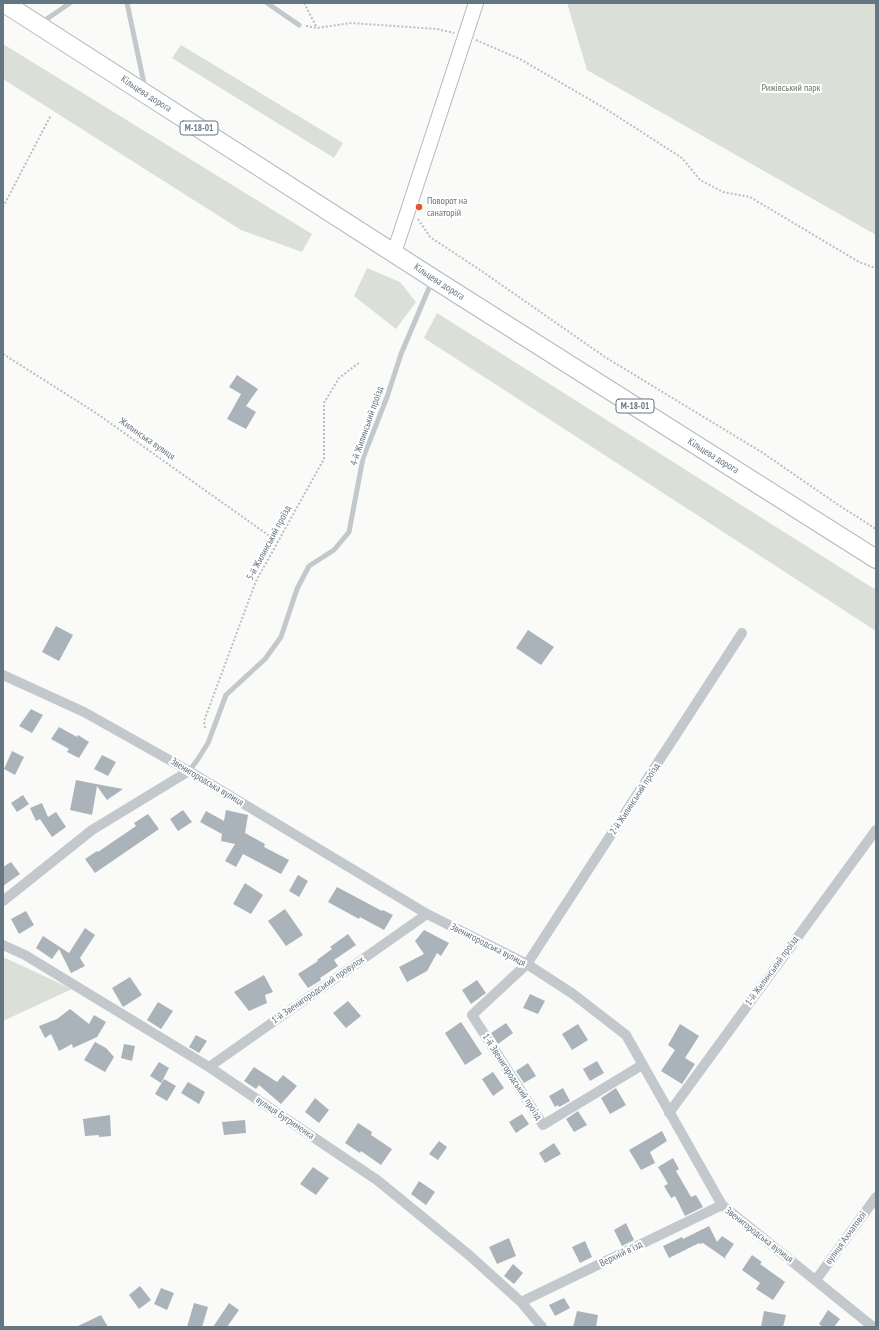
<!DOCTYPE html>
<meta charset="utf-8">
<style>
body{margin:0}
#map{position:relative;width:879px;height:1330px;overflow:hidden;background:#fafaf8;font-family:"PT Sans Narrow",sans-serif}
canvas{display:block}
.frame{position:absolute;inset:0;border:4px solid #657683;pointer-events:none}
</style>
<div id="map">
<canvas width="879" height="1330"></canvas>
<div class="frame"></div>
</div>
<script>
const ctx = document.querySelector('canvas').getContext('2d');
ctx.lineJoin = 'round';
function paint(path, color) { ctx.fillStyle = color; ctx.fill(path, 'evenodd'); }
const shape = rows => new Path2D(rows.map(r => 'M' + r).join(''));
function trace(path, color, width, dash) { ctx.strokeStyle = color; ctx.lineWidth = width; ctx.lineCap = dash ? 'butt' : 'round'; ctx.setLineDash(dash || []); ctx.stroke(path); }
function label(font, color, halo, rows, align = 'center') {
  ctx.font = font + ' "PT Sans Narrow",sans-serif'; ctx.lineWidth = 4; ctx.setLineDash([]); ctx.textBaseline = 'middle'; ctx.strokeStyle = halo; ctx.fillStyle = color; for (const [text, x, y, turn = 0] of rows) {
    ctx.save(); ctx.translate(x, y); ctx.rotate((+turn || 0) * Math.PI / 180); ctx.textAlign = isNaN(turn) ? turn : align; if (halo) ctx.strokeText(text, 0, 0); ctx.fillText(text, 0, 0); ctx.restore();
  }
}
const green = shape([
 [567,3,876,3,876,235,587,70],
 [3,44,312,234,302,252,241,230,3,79],
 [181,45,343,143,334,158,172,58],
 [367,268,400,282,416,302,396,329,354,296],
 [437,313,876,590,876,631,424,338],
 [3,957,72,989,3,1021]
]);
const building = shape([
 [237,375,258,389,246,406,256,412,246,429,227,419,241,394,229,387],
 [56,626,73,635,59,661,42,652],
 [528,630,554,647,541,665,516,648],
 [31,709,43,715,32,733,19,726],
 [59,727,77,737,78,735,89,742,79,758,67,752,69,749,51,739],
 [12,751,24,757,15,775,4,769],
 [102,755,116,762,108,776,94,769],
 [76,780,96,784,123,789,107,800,97,786,92,815,70,810],
 [23,795,29,804,17,812,11,803],
 [42,803,48,817,56,812,66,827,52,837,40,819,36,821,30,808],
 [183,810,192,822,178,831,170,819],
 [226,810,248,815,245,833,265,844,264,847,289,860,281,874,243,854,236,867,225,861,235,844,221,841,222,834,200,822,206,811,224,821],
 [148,814,159,829,95,873,85,859,97,851,98,852,136,826,134,823],
 [11,862,20,874,3,886,3,867],
 [298,875,308,881,299,897,289,891],
 [245,883,263,895,251,914,233,904],
 [337,887,382,911,383,910,393,915,384,930,360,917,359,919,328,902],
 [285,909,303,935,286,946,268,921],
 [26,911,34,925,19,934,11,919],
 [85,928,95,935,80,958,85,966,71,973,59,949,52,959,36,948,43,936,69,953],
 [424,930,449,943,441,956,437,953,427,971,407,982,399,967,424,954,415,941],
 [348,934,356,945,334,960,338,966,320,978,321,980,308,988,298,974,318,961,317,960,332,949,330,947],
 [264,975,273,992,265,995,267,1003,249,1011,234,992],
 [130,977,142,995,123,1007,112,988],
 [477,980,486,993,471,1004,462,990],
 [530,994,545,1001,538,1014,523,1008],
 [348,1001,361,1016,346,1028,333,1013],
 [158,1002,173,1011,161,1029,147,1020],
 [70,1009,89,1024,94,1015,106,1022,97,1037,73,1048,72,1044,59,1051,51,1034,45,1038,39,1026,57,1019],
 [461,1022,482,1054,465,1065,445,1033],
 [506,1023,513,1033,498,1044,491,1033],
 [578,1024,588,1040,572,1050,562,1034],
 [680,1024,699,1036,685,1058,695,1064,682,1084,661,1071,675,1050,668,1045],
 [196,1035,207,1041,199,1053,189,1047],
 [95,1042,106,1048,114,1057,105,1072,84,1060],
 [124,1044,135,1046,132,1061,121,1058],
 [597,1061,604,1073,590,1081,583,1069],
 [159,1062,169,1068,161,1083,150,1076],
 [528,1063,536,1076,524,1083,516,1071],
 [254,1067,277,1082,283,1075,297,1086,281,1104,259,1085,256,1089,244,1081],
 [493,1072,504,1088,493,1096,482,1079],
 [164,1079,176,1086,167,1101,155,1094],
 [188,1082,205,1092,199,1104,181,1093],
 [563,1088,570,1101,559,1107,558,1105,555,1107,549,1096],
 [616,1088,626,1105,610,1114,601,1098],
 [315,1098,329,1110,319,1123,305,1112],
 [578,1111,587,1125,574,1132,566,1119],
 [522,1114,529,1124,516,1133,509,1122],
 [110,1115,111,1136,99,1137,99,1135,85,1136,83,1119],
 [245,1120,246,1133,224,1135,222,1122],
 [358,1123,372,1132,371,1135,392,1149,381,1165,361,1151,360,1153,345,1143],
 [662,1131,667,1141,650,1152,655,1163,641,1170,629,1150],
 [439,1141,447,1147,438,1160,429,1154],
 [554,1143,561,1154,545,1163,539,1153],
 [673,1158,679,1169,676,1171,691,1197,696,1195,703,1207,685,1216,675,1196,671,1198,664,1186,668,1184,658,1167],
 [313,1167,329,1178,316,1195,300,1184],
 [419,1181,435,1192,426,1205,411,1194],
 [626,1223,634,1240,622,1246,614,1230],
 [709,1226,717,1242,722,1236,734,1244,725,1257,726,1259,703,1243,700,1244,699,1243,669,1258,663,1246,682,1237,683,1239],
 [509,1238,516,1256,497,1264,489,1247],
 [585,1241,592,1257,580,1263,572,1247],
 [752,1255,762,1262,760,1264,785,1282,773,1300,756,1289,760,1283,742,1270],
 [513,1264,523,1273,514,1284,504,1276],
 [140,1286,151,1300,139,1309,129,1295],
 [161,1288,174,1293,167,1310,154,1304],
 [564,1298,570,1308,555,1316,549,1305],
 [194,1303,208,1307,202,1327,187,1327],
 [229,1303,239,1310,227,1327,213,1327],
 [828,1310,840,1319,834,1327,823,1327,819,1324],
 [577,1311,598,1315,596,1327,573,1327],
 [764,1311,786,1315,783,1327,761,1327],
 [101,1315,108,1327,76,1327]
]);
const path = shape([
 [304,3,317,28],
 [306,26,317,28,351,23,437,29,454,33],
 [476,40,520,59,606,109,682,158,700,180,723,192,750,197,859,262,873,267,876,267],
 [3,207,51,115],
 [418,219,430,237,483,272,605,357,763,453,837,504,876,529],
 [3,354,96,413,278,542],
 [205,728,204,721,256,581,324,459,324,403,339,378,360,362]
]);
const lane = shape([
 [127,3,145,88],
 [267,3,299,25],
 [41,23,70,3],
 [189,771,198,759,208,743,226,695,265,659,281,637,297,589,309,566,334,550,349,532,363,458,387,397,401,354,432,281]
]);
const street = shape([
 [3,675,84,712,189,771,427,914,527,964,573,994,626,1035,722,1205,873,1327],
 [3,901,92,830,189,771],
 [3,945,25,955,209,1067,377,1180,469,1255,521,1302,542,1327],
 [642,1065,543,1125,472,1015,527,964,742,633],
 [209,1067,427,914],
 [669,1113,876,830],
 [816,1280,876,1197],
 [521,1302,722,1205]
]);
const secondary = shape([
 [394,253,476,3]
]);
const highway = shape([
 [4,3,434,279,876,559]
]);
const markers = [
 [419,207,4,"#e4572e"]
];
const shields = [
 [199,128,38],
 [635,406,38]
];
const shieldNames = [
 ["М-18-01",199,128],
 ["М-18-01",635,406]
];
const parkNames = [
 ["Рижівський парк",791,88]
];
const streetNames = [
 ["Кільцева дорога",146,94,33],
 ["Кільцева дорога",439,282,33],
 ["4-й Жилинський проїзд",367,426,-71],
 ["Жилинська вулиця",147,439,35],
 ["Кільцева дорога",713,456,32],
 ["5-й Жилинський проїзд",269,543,-62],
 ["Звенигородська вулиця",207,782,31],
 ["2-й Жилинський проїзд",635,799,-57],
 ["Звенигородська вулиця",488,945,27],
 ["1-й Жилинський проїзд",772,971,-54],
 ["1-й Звенигородський провулок",318,990,-35],
 ["1-й Звенигородський проїзд",512,1077,57],
 ["вулиця Бугрименка",285,1118,34],
 ["Звенигородська вулиця",759,1235,38],
 ["вулиця Ахматової",846,1238,-54],
 ["Верхній в'їзд",621,1254,-26]
];
const poiNames = [
 ["Поворот на",427,201],
 ["санаторій",427,213]
];
paint(green, '#dadfd7');
paint(building, '#aab3b9');
trace(secondary, '#b3babf', 16);
trace(highway, '#b4b9bd', 20);
trace(path, '#bbbfc2', 2, [2, 2]);
trace(lane, '#c3c8cc', 5);
trace(street, '#c3c8cc', 10);
trace(secondary, '#fff', 14);
trace(highway, '#fff', 18);
for (const [x, y, r, color] of markers) { const dot = new Path2D(); dot.arc(x, y, r, 0, 2 * Math.PI); ctx.fillStyle = color; ctx.fill(dot); trace(dot, '#fff', 1.5); }
for (const [x, y, w] of shields) { const box = new Path2D(); box.roundRect(x - w / 2, y - 7, w, 14, 3); ctx.fillStyle = '#fff'; ctx.fill(box); trace(box, '#657683', 1); }
label('bold 9px', '#657683', null, shieldNames);
label('10px', '#687a64', '#fff', parkNames);
label('10px', '#657683', '#fff', streetNames);
label('10px', '#657683', '#fff', poiNames, 'left');
</script>
